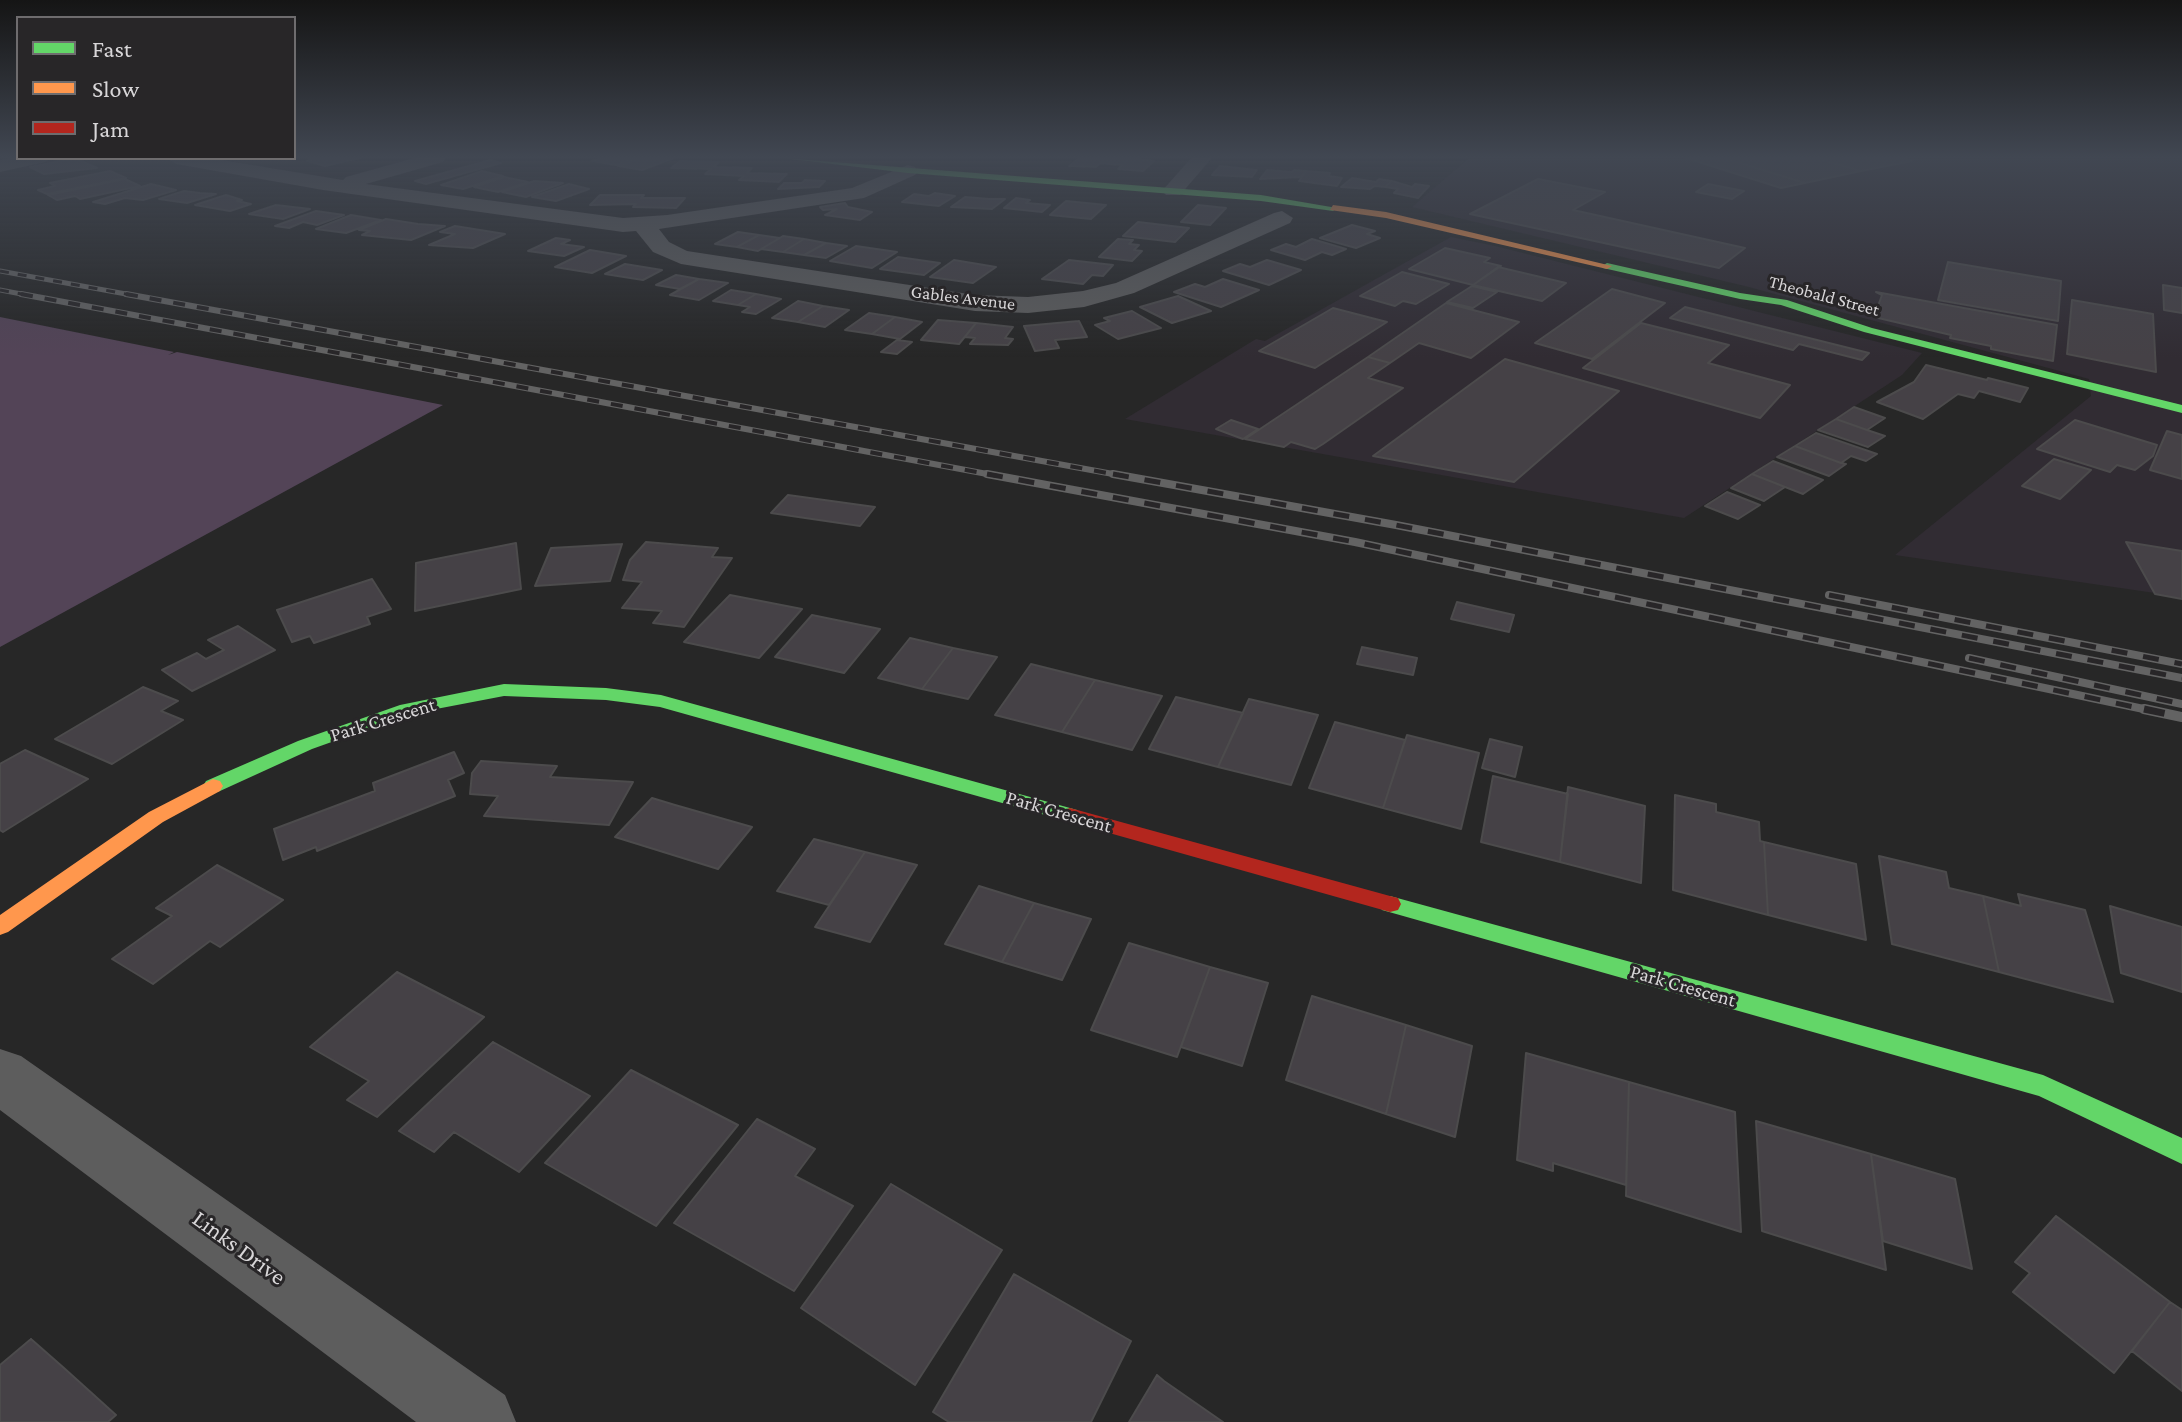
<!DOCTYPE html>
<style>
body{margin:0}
#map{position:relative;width:2182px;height:1422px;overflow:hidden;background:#272727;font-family:"Crimson Pro",serif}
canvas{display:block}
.legend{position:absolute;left:16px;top:16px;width:280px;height:144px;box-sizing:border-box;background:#282628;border:2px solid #6e6c6e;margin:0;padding:10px 14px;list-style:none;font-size:24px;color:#d8d6d8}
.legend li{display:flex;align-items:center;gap:16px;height:40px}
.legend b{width:40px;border:2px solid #6e6c6e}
</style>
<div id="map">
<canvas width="2182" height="1422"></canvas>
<ul class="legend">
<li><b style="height:10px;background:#63d668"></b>Fast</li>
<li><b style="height:10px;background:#ff974d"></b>Slow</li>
<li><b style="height:10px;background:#b3261e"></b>Jam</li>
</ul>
</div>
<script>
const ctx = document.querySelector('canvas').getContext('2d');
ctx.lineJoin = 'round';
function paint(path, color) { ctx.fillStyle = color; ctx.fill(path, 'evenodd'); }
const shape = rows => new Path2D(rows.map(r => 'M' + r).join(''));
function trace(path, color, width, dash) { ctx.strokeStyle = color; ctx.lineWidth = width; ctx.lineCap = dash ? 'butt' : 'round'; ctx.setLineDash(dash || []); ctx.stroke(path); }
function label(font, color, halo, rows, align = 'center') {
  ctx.font = font + ' "Crimson Pro",serif'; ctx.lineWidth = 6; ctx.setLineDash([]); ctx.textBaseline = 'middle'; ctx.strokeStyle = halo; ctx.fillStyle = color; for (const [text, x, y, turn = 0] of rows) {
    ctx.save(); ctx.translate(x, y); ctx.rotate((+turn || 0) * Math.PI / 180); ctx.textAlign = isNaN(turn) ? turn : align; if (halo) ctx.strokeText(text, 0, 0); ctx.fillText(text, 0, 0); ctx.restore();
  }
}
const built = shape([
 [1469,158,2182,158,2182,597,1895,555,2091,396,2089,379,1749,287,1412,207],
 [1451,237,1495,246,1922,353,1902,375,1684,518,1125,419,1256,339,1265,341]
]);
const green = shape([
 [0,317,174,352,168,355,177,352,443,405,0,647]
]);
const building = shape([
 [75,158,97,168,44,174,30,167,75,158],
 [309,158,360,158,325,166,307,161,314,159,309,158],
 [602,158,636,158,616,165,592,161,602,158],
 [640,158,674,158,642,170,618,166,640,158],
 [1079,158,1117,158,1110,164,1100,163,1096,167,1069,166,1079,158],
 [1117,158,1130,158,1154,161,1143,171,1118,169,1122,165,1110,164,1117,158],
 [1686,158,1724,158,1805,183,1781,188,1686,158],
 [1724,158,1815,158,1861,171,1805,183,1724,158],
 [1815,158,1900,158,1912,161,1861,171,1815,158],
 [490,160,501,163,426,184,415,181,490,160],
 [680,161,719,162,714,167,752,168,747,173,787,174,779,182,739,180,744,176,705,174,711,169,671,168,680,161],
 [1220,166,1257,170,1252,177,1212,175,1220,166],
 [1267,170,1292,172,1294,170,1306,171,1301,177,1260,179,1267,170],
 [110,171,126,178,47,194,38,190,55,186,50,183,110,171],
 [482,171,503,176,463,189,441,185,482,171],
 [1306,171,1330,173,1329,176,1342,178,1337,186,1299,181,1306,171],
 [504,177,528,182,498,192,474,187,504,177],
 [1352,178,1376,182,1379,179,1392,181,1385,187,1375,186,1370,189,1341,187,1352,178],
 [125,179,140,186,80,199,75,196,57,200,48,195,125,179],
 [1538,179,1605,192,1573,210,1745,248,1719,268,1470,214,1538,179],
 [805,180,825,181,819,187,778,189,784,183,802,183,805,180],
 [534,181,563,183,526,197,502,192,534,181],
 [1392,181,1412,187,1415,184,1429,186,1418,198,1394,193,1398,189,1385,187,1392,181],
 [151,184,176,190,143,200,125,198,105,204,93,202,151,184],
 [569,184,589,189,556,201,532,197,569,184],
 [1708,184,1744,191,1732,199,1696,192,1708,184],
 [184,191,200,193,216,194,187,203,159,199,184,191],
 [935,193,955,196,939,206,902,202,914,194,929,196,935,193],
 [226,195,242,200,237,201,251,204,230,211,195,205,226,195],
 [600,195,644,195,641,198,685,198,676,208,633,207,636,204,590,205,600,195],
 [965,197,989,199,1005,199,992,209,951,207,965,197],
 [1016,198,1030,200,1026,203,1050,205,1042,212,1004,208,1016,198],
 [1066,201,1106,205,1091,219,1050,215,1066,201],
 [845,203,848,207,872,212,860,220,825,215,837,209,823,210,820,207,845,203],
 [276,205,310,209,283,219,249,214,276,205],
 [1198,205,1226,208,1210,225,1181,222,1198,205],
 [316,211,344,215,317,225,303,222,289,228,275,226,316,211],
 [351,215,381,220,346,233,316,229,351,215],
 [386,219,418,224,445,226,411,240,362,235,370,231,359,230,386,219],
 [1138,222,1189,228,1175,242,1123,236,1138,222],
 [1352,225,1375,231,1367,234,1380,238,1356,248,1320,238,1352,225],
 [455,226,505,234,473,248,429,245,455,234,440,232,455,226],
 [738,232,759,235,737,247,715,244,738,232],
 [759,235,780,238,758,251,737,247,759,235],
 [783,236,804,239,783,252,761,249,783,236],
 [556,238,570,240,561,244,584,247,564,256,528,251,556,238],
 [804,239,826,243,804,255,783,252,804,239],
 [1118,239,1133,240,1129,244,1139,245,1134,250,1142,251,1132,261,1099,257,1118,239],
 [1312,239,1346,249,1332,255,1322,252,1305,260,1271,250,1286,244,1296,247,1312,239],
 [826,243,847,246,826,258,804,255,826,243],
 [856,246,897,252,872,268,830,261,856,246],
 [1445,248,1490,258,1484,262,1501,266,1473,285,1409,269,1445,248],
 [590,250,626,256,592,273,555,267,590,250],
 [898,257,940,263,924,275,880,269,898,257],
 [954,260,996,267,973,283,930,277,954,260],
 [1069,260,1113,265,1103,276,1092,275,1083,284,1042,279,1069,260],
 [1267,260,1301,270,1269,285,1223,271,1240,264,1250,267,1267,260],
 [1948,262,2061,281,2058,321,1938,300,1948,262],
 [625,264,662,270,643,280,605,274,625,264],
 [1498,267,1566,283,1542,301,1473,285,1498,267],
 [1402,272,1449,284,1416,304,1403,301,1395,306,1360,296,1402,272],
 [676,275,699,279,680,289,656,285,676,275],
 [699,279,728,283,699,300,670,295,699,279],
 [1223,279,1259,290,1221,307,1174,292,1195,284,1205,287,1223,279],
 [2163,285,2182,288,2182,313,2164,310,2163,285],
 [1472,286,1497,292,1473,308,1447,302,1472,286],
 [1612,289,1665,303,1592,359,1535,343,1612,289],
 [731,290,756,294,738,305,713,301,731,290],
 [1876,292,2057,325,2053,361,1991,349,1991,346,1950,338,1951,335,1874,317,1882,295,1876,292],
 [756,294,781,299,756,314,742,312,750,307,738,305,756,294],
 [1178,296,1211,311,1172,323,1140,307,1178,296],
 [2072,300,2153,314,2156,372,2067,354,2072,300],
 [798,301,823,306,798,322,772,318,798,301],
 [1446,303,1519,322,1471,358,1419,343,1390,363,1368,357,1446,303],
 [823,306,849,310,825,327,798,322,823,306],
 [1685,307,1869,353,1862,360,1799,344,1793,350,1670,318,1685,307],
 [1333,308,1387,322,1315,368,1259,351,1333,308],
 [1132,311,1161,328,1118,339,1095,325,1110,321,1104,318,1132,311],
 [869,313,895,317,872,334,845,330,869,313],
 [895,317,922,322,900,339,872,334,895,317],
 [938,320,976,323,959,344,921,340,938,320],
 [1079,321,1087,337,1055,340,1059,348,1035,351,1024,326,1079,321],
 [976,323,1013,327,1005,338,1013,339,1008,345,970,344,975,338,965,337,976,323],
 [1641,323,1729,345,1708,363,1790,385,1760,418,1583,368,1641,323],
 [897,340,912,342,897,354,881,352,897,340],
 [1368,357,1390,363,1368,378,1403,388,1323,444,1315,449,1291,442,1284,447,1245,439,1368,357],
 [1505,359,1619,391,1514,482,1373,456,1505,359],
 [1926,365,1987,380,1988,378,2028,388,2020,402,1979,391,1974,398,1958,394,1923,419,1877,402,1914,382,1926,365],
 [1854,407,1885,418,1867,430,1836,419,1854,407],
 [1836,419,1867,430,1885,436,1868,447,1818,430,1836,419],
 [1231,420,1258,429,1243,439,1216,429,1231,420],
 [2075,420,2157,445,2153,456,2135,470,2117,465,2110,472,2037,449,2075,420],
 [2167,431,2182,435,2182,479,2150,470,2167,431],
 [1816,433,1877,454,1866,461,1851,456,1841,463,1795,446,1816,433],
 [1795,446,1841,463,1846,464,1829,476,1777,457,1795,446],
 [2054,459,2091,470,2060,499,2022,486,2054,459],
 [1773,461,1823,480,1803,494,1752,474,1773,461],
 [1752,474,1785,487,1764,501,1731,488,1752,474],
 [1727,492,1760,505,1738,519,1705,506,1727,492],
 [788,495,875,507,860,526,771,513,788,495],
 [646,542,718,548,712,557,732,558,684,627,653,623,662,611,622,608,642,582,623,580,630,560,646,542],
 [2126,542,2182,551,2182,599,2155,594,2126,542],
 [516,543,521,589,415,611,416,563,516,543],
 [622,544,610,581,535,586,551,548,622,544],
 [372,579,391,609,367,617,370,624,314,643,310,636,292,642,277,610,372,579],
 [730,595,802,609,759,658,684,642,730,595],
 [1457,602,1514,615,1509,632,1451,619,1457,602],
 [812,615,880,629,844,673,775,657,812,615],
 [238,626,275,650,192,691,162,670,197,653,206,659,224,650,208,640,238,626],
 [910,638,953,648,922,689,878,678,910,638],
 [1362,647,1417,658,1413,675,1357,664,1362,647],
 [953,648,997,657,968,699,922,689,953,648],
 [1031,664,1095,680,1062,732,995,715,1031,664],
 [1095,680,1162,696,1132,750,1062,732,1095,680],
 [143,687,178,701,161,711,183,720,112,764,55,739,143,687],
 [1176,697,1243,713,1218,767,1149,749,1176,697],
 [1249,699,1318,715,1291,785,1218,767,1249,699],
 [1335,722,1405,740,1383,808,1309,788,1335,722],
 [1407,735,1479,753,1461,829,1383,808,1407,735],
 [1490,739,1522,747,1515,777,1482,768,1490,739],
 [25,750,88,779,3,832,0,830,0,764,25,750],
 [454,752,464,773,448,780,455,796,317,851,316,847,283,860,274,829,375,791,373,783,454,752],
 [481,761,557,766,550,777,633,782,609,825,484,816,498,796,470,794,472,773,481,761],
 [1493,776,1568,794,1560,862,1481,842,1493,776],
 [1568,787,1645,806,1641,883,1560,862,1568,787],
 [1675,795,1716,804,1716,812,1759,822,1760,841,1764,842,1768,915,1673,890,1675,795],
 [652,798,675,805,752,827,718,869,615,837,652,798],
 [814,839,865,852,829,905,777,891,814,839],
 [1764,842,1856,864,1866,940,1768,915,1764,842],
 [865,852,917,865,870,942,815,927,865,852],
 [1879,856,1946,872,1949,888,1983,896,1999,972,1892,944,1879,856],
 [217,865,283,900,220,947,210,941,153,984,112,959,172,916,156,908,217,865],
 [979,886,1034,903,1002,962,945,944,979,886],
 [2018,894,2085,910,2113,1002,1999,972,1983,896,2021,906,2018,894],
 [1034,903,1091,919,1062,980,1002,962,1034,903],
 [2110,906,2182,927,2182,992,2121,973,2110,906],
 [1129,943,1210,967,1177,1057,1091,1030,1129,943],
 [1210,967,1268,983,1242,1066,1181,1047,1210,967],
 [397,972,484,1017,377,1117,347,1100,369,1081,310,1047,397,972],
 [1312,996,1406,1025,1386,1114,1286,1080,1312,996],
 [1406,1025,1472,1046,1455,1137,1386,1114,1406,1025],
 [493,1042,590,1096,519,1172,454,1132,434,1152,399,1131,493,1042],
 [1526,1053,1629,1082,1626,1185,1553,1163,1553,1171,1517,1160,1526,1053],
 [631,1070,738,1125,656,1226,545,1163,631,1070],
 [1629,1082,1735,1112,1741,1232,1626,1196,1629,1082],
 [757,1119,815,1149,795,1176,853,1206,794,1291,674,1223,757,1119],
 [1756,1121,1871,1154,1886,1270,1762,1231,1756,1121],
 [1871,1154,1955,1179,1972,1269,1883,1241,1871,1154],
 [891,1184,1002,1250,915,1385,801,1308,891,1184],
 [2056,1216,2170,1302,2114,1373,2013,1292,2030,1273,2015,1262,2056,1216],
 [1014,1274,1131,1341,1091,1422,949,1422,933,1412,1014,1274],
 [2170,1302,2182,1310,2182,1391,2132,1351,2170,1302],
 [31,1339,64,1368,116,1415,108,1422,0,1422,0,1365,31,1339],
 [1157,1375,1164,1381,1223,1422,1129,1422,1157,1375]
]);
const street = shape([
 [11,158,49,158,46,162,0,172,0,160,11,158],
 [166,158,210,158,343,180,346,177,414,158,446,158,443,162,366,184,623,218,667,215,852,188,908,165,915,167,918,171,915,175,864,198,659,229,669,242,687,251,975,295,1028,297,1083,291,1116,283,1274,213,1282,211,1293,218,1290,223,1134,293,1084,307,1028,313,975,311,681,264,653,252,636,231,623,232,323,190,176,164,166,158],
 [1191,158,1212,158,1180,195,1166,195,1162,191,1191,158],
 [0,1049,21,1056,505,1395,516,1422,416,1422,0,1110,0,1049]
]);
const fast = shape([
 [782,158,1261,195,1337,208,1333,211,1261,201,908,173,782,158],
 [1607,263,1740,293,1787,300,1872,328,2182,405,2182,413,1864,332,1781,305,1740,299,1603,268,1602,266,1607,263],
 [504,684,606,688,661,695,1070,808,1077,810,1080,815,1077,820,1070,822,660,707,606,700,504,696,410,714,312,749,220,791,213,793,206,791,203,786,206,781,298,741,400,705,504,684],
 [1390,896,2043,1075,2182,1138,2182,1164,2039,1096,1382,910,1379,904,1382,898,1390,896]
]);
const slow = shape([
 [1333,205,1386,212,1612,266,1607,269,1386,218,1330,210,1333,205],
 [213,779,220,781,223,786,220,791,163,822,8,932,0,935,0,915,149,812,213,779]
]);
const jam = shape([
 [1070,808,1390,896,1398,898,1401,904,1398,910,1390,912,1063,820,1060,815,1063,810,1070,808]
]);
const railFar3 = shape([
 [0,271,137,296],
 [0,290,32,296]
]);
const railFar2 = shape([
 [21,294,998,476],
 [126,294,1124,476]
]);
const railFar1 = shape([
 [987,474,1355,542,2153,711],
 [1113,474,1396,525,2182,678],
 [1829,595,2182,664],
 [1969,658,2182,704]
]);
const rail = shape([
 [2144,709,2182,717]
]);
const farStreetnames = [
 ["Theobald Street",1824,296,15],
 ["Gables Avenue",963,298,7]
];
const streetNames = [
 ["Park Crescent",383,720,-17],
 ["Park Crescent",1059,812,16],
 ["Park Crescent",1683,986,16]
];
const nearStreetnames = [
 ["Links Drive",239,1248,36]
];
paint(built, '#312c33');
paint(green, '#534457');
paint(building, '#454146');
trace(building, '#4c4b4c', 2);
paint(street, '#5d5d5d');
paint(fast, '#63d668');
paint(slow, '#ff974d');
paint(jam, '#b3261e');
trace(railFar3, '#636363', 5);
trace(railFar2, '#636363', 6);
trace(railFar1, '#636363', 8);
trace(rail, '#636363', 10);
trace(railFar3, '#282628', 3, [9]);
trace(railFar2, '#282628', 4, [12]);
trace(railFar1, '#282628', 5, [16]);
trace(rail, '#282628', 7, [21]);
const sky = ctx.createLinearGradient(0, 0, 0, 357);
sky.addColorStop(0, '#151515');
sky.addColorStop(0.44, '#414752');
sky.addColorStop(1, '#41475200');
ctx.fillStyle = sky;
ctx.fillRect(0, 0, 2182, 357);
label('18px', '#d8d6d8', '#282628', farStreetnames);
label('20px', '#d8d6d8', '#282628', streetNames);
label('24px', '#d8d6d8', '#282628', nearStreetnames);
</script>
